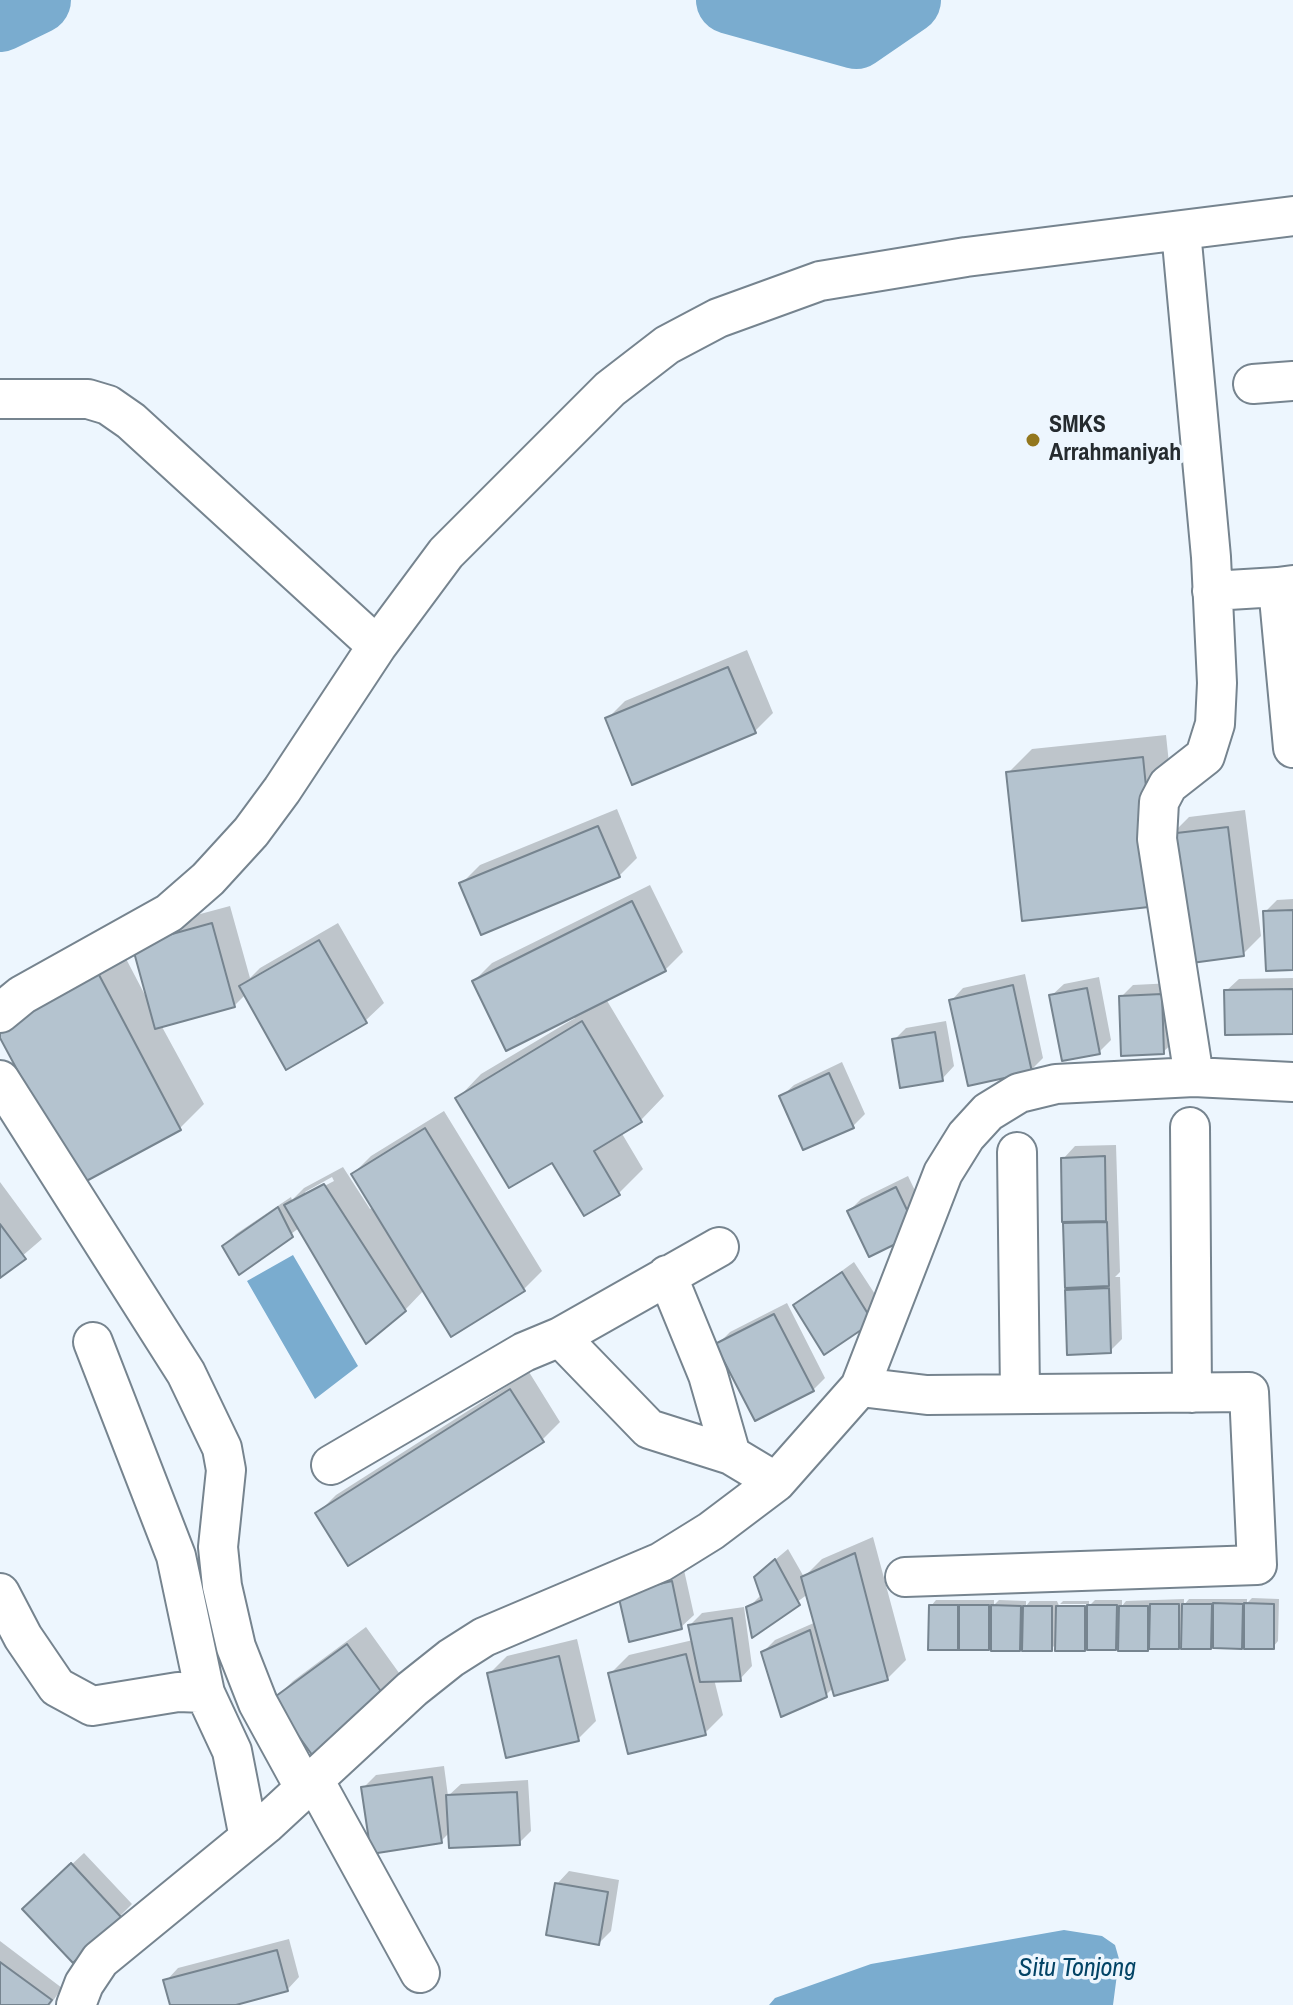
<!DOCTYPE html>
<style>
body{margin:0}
canvas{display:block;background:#edf6fe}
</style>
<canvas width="1293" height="2005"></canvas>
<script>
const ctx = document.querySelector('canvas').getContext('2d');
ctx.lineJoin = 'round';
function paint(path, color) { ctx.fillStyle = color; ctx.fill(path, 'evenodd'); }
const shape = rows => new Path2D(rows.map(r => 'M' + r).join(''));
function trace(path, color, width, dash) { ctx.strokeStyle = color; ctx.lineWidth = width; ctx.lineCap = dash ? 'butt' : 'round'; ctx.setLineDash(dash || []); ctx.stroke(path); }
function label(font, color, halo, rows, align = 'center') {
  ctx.font = font + ' "Archivo Narrow",sans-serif'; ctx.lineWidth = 7; ctx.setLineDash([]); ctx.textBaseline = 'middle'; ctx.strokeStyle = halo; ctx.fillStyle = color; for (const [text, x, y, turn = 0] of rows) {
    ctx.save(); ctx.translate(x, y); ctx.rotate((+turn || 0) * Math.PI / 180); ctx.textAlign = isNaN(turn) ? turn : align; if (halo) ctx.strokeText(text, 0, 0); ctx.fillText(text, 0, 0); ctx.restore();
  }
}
const water = shape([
 [293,1255,358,1366,315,1399,247,1281],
 [1064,1930,1102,1936,1115,1945,1119,1959,1113,2005,769,2005,775,1998,871,1964]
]);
const shadow = shape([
 [747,650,773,713,755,731,607,719,625,701],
 [1166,735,1176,830,1189,817,1245,810,1261,936,1243,954,1176,886,1008,773,1032,749],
 [617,809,637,858,619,876,462,883,480,865],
 [650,885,683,952,665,970,606,999,664,1096,641,1120,621,1132,643,1169,619,1193,585,1214,553,1160,458,1098,481,1074,575,1018,474,981,492,963],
 [1293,899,1293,968,1265,912,1277,900],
 [230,906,250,978,260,968,338,923,384,1003,365,1021,246,994,234,1006,161,1025,204,1104,180,1128,80,1182,0,1033,122,951,146,997,152,927],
 [1025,974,1043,1058,1031,1070,951,1001,963,988],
 [1099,977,1111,1040,1099,1052,1051,996,1064,984],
 [1293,978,1293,1032,1226,991,1239,979],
 [1173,983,1176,1040,1163,1052,1121,997,1133,985],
 [946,1021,954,1066,942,1079,894,1040,906,1028],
 [842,1062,865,1114,853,1126,781,1097,794,1085],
 [444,1111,542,1271,524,1289,424,1290,405,1310,299,1228,240,1272,224,1246,236,1234,291,1197,292,1200,304,1188,343,1167,370,1209,373,1207,353,1174,371,1156],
 [332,1177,334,1181,305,1196,305,1192],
 [1116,1145,1120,1272,1115,1277,1120,1277,1122,1339,1110,1351,1067,1290,1072,1286,1067,1286,1063,1159,1075,1146],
 [908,1176,929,1220,849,1211,861,1199],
 [0,1182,42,1239,0,1275],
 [854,1262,884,1308,872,1320,795,1305],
 [787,1303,825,1378,813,1390,718,1344,730,1332],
 [529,1372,560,1422,542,1440,318,1513,336,1495],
 [873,1537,906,1660,887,1679,834,1687,826,1695,763,1652,775,1640,816,1622,808,1594,753,1634,749,1607,762,1594,769,1565,788,1549,804,1577,822,1559],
 [684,1570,694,1615,681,1627,632,1582],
 [1252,1598,1279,1599,1278,1641,1273,1647,1246,1642,1241,1647,1215,1643,1210,1647,1183,1642,1178,1647,1120,1649,1120,1644,1116,1648,1089,1644,1084,1649,1057,1643,1051,1649,1024,1644,1020,1649,993,1643,988,1648,930,1648,931,1606,936,1600,994,1600,994,1605,999,1600,1026,1601,1026,1606,1030,1601,1057,1601,1060,1608,1095,1608,1091,1604,1095,1600,1122,1600,1122,1606,1126,1601,1184,1599,1184,1605,1189,1599,1247,1599,1247,1603],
 [1063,1601,1089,1601,1089,1604,1060,1604],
 [744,1607,752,1666,740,1679,714,1679,723,1715,705,1733,610,1674,629,1655,693,1640,690,1625,702,1613],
 [366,1627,407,1684,389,1703,275,1699,293,1681],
 [577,1639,596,1721,578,1739,489,1674,507,1656],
 [444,1766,448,1796,461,1784,528,1780,531,1831,519,1843,450,1832,441,1841,363,1788,376,1775],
 [84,1853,132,1904,120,1916,37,1897],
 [569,1871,619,1880,611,1931,599,1943,557,1884],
 [289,1939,299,1977,287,1990,228,2005,172,2005,166,1981,178,1968],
 [0,1941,62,1988,50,2005,0,2005]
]);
const river = shape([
 [730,0,856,35,907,0],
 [0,18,37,0]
]);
const building = shape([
 [728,667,756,733,632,785,605,718,728,667],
 [1143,757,1158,906,1022,921,1006,772,1143,757],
 [598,826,620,877,481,935,459,883,598,826],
 [1228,827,1244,956,1184,964,1168,834,1228,827],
 [632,901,666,971,506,1051,472,981,632,901],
 [1293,910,1293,970,1266,971,1263,911,1293,910],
 [212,923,235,1007,155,1029,132,945,212,923],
 [319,940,367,1023,286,1070,239,986,319,940],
 [98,973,181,1130,79,1185,0,1038,0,1026,98,973],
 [1013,985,1032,1072,968,1086,949,1000,1013,985],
 [1087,988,1100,1054,1062,1061,1049,995,1087,988],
 [1293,989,1293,1034,1225,1035,1224,990,1293,989],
 [1162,994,1164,1054,1121,1056,1119,996,1162,994],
 [582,1021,642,1122,594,1151,620,1195,584,1216,552,1163,509,1188,455,1098,582,1021],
 [935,1032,943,1081,900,1088,892,1039,935,1032],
 [829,1073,854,1128,803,1150,779,1096,829,1073],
 [425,1128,525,1291,451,1337,351,1174,425,1128],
 [1105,1156,1106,1221,1062,1222,1061,1158,1105,1156],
 [324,1184,406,1311,366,1344,284,1205,324,1184],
 [896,1187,918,1233,869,1257,847,1211,896,1187],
 [278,1207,293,1237,239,1275,222,1246,278,1207],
 [1107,1222,1109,1286,1065,1288,1063,1223,1107,1222],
 [0,1224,26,1259,0,1278,0,1224],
 [842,1272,873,1322,824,1355,793,1305,842,1272],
 [1109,1288,1111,1353,1067,1355,1065,1290,1109,1288],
 [774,1314,814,1391,755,1421,715,1344,774,1314],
 [510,1389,544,1442,348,1566,315,1513,510,1389],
 [855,1553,888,1680,834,1696,801,1577,855,1553],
 [775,1559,800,1605,752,1638,746,1607,762,1600,754,1577,775,1559],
 [672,1581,682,1629,629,1642,618,1594,672,1581],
 [1213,1603,1243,1604,1242,1649,1213,1648,1213,1603],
 [1244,1603,1274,1604,1274,1649,1244,1649,1244,1603],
 [1150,1604,1179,1604,1179,1649,1149,1649,1150,1604],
 [1182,1604,1212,1604,1211,1649,1181,1649,1182,1604],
 [929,1605,958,1605,958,1650,928,1650,929,1605],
 [959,1605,989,1605,989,1650,959,1650,959,1605],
 [991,1605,1021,1606,1020,1651,991,1651,991,1605],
 [1087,1605,1117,1605,1116,1650,1087,1650,1087,1605],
 [1023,1606,1052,1606,1052,1651,1022,1651,1023,1606],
 [1056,1606,1085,1606,1085,1651,1055,1651,1056,1606],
 [1119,1606,1148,1606,1148,1651,1118,1651,1119,1606],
 [732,1618,741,1681,700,1682,688,1625,732,1618],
 [810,1630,827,1697,781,1717,761,1652,810,1630],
 [347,1644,390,1704,315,1759,272,1699,347,1644],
 [686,1654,706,1735,628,1754,608,1673,686,1654],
 [559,1656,579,1741,506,1758,487,1673,559,1656],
 [432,1777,442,1843,371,1854,361,1787,432,1777],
 [517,1792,520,1845,449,1848,446,1795,517,1792],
 [71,1863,121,1917,73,1963,22,1909,71,1863],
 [555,1883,608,1892,599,1945,546,1935,555,1883],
 [277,1950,288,1991,236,2005,170,2005,163,1980,277,1950],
 [0,1962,52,2000,48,2005,0,2005,0,1962]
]);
const street = shape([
 [1181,231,1211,557,1217,683,1215,724,1205,756,1168,785,1159,802,1157,839,1194,1077],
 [1253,384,1293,381],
 [0,399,88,399,108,405,131,421,377,646],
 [1293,585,1278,587,1293,748],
 [1212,591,1278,587],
 [0,1013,22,995,169,913,208,879,251,832,282,790,377,646,446,553,610,389,667,345,718,318,820,281,966,257,1293,216],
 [0,1080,186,1373,222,1448,226,1470,218,1547,222,1586,236,1647,258,1703,304,1787],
 [1190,1127,1192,1393],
 [1017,1152,1020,1394],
 [667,1275,708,1375,731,1455],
 [560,1337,719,1247],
 [93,1342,176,1556,205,1693],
 [860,1387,927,1395,1249,1392,1257,1565,905,1577],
 [331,1465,524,1352,560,1337,649,1429,731,1455,776,1482],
 [0,1593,23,1637,57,1687,92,1706,178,1692,205,1693,232,1751,249,1838],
 [313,1778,420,1973],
 [76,2005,84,1984,100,1960,266,1824,412,1689,451,1658,484,1637,661,1562,711,1531,776,1482,860,1387,943,1173,966,1136,988,1112,1019,1093,1056,1084,1194,1077,1293,1082]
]);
const markers = [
 [1033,440,8,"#93771e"]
];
const poiNames = [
 ["SMKS",1049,426],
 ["Arrahmaniyah",1049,454]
];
const waterNames = [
 ["Situ Tonjong",1077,1969]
];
paint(water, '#7aaccf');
paint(shadow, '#0003');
trace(river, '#7aaccf', 68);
paint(building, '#b4c3cf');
trace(building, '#76848f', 2);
trace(street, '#76848f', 42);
trace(street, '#fff', 38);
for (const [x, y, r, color] of markers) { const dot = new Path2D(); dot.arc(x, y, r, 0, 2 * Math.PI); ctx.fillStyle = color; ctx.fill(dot); trace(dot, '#edf6fe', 3); }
label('bold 24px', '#252b2f', '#edf6fe', poiNames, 'left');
label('italic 26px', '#034466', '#edf6fe', waterNames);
</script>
